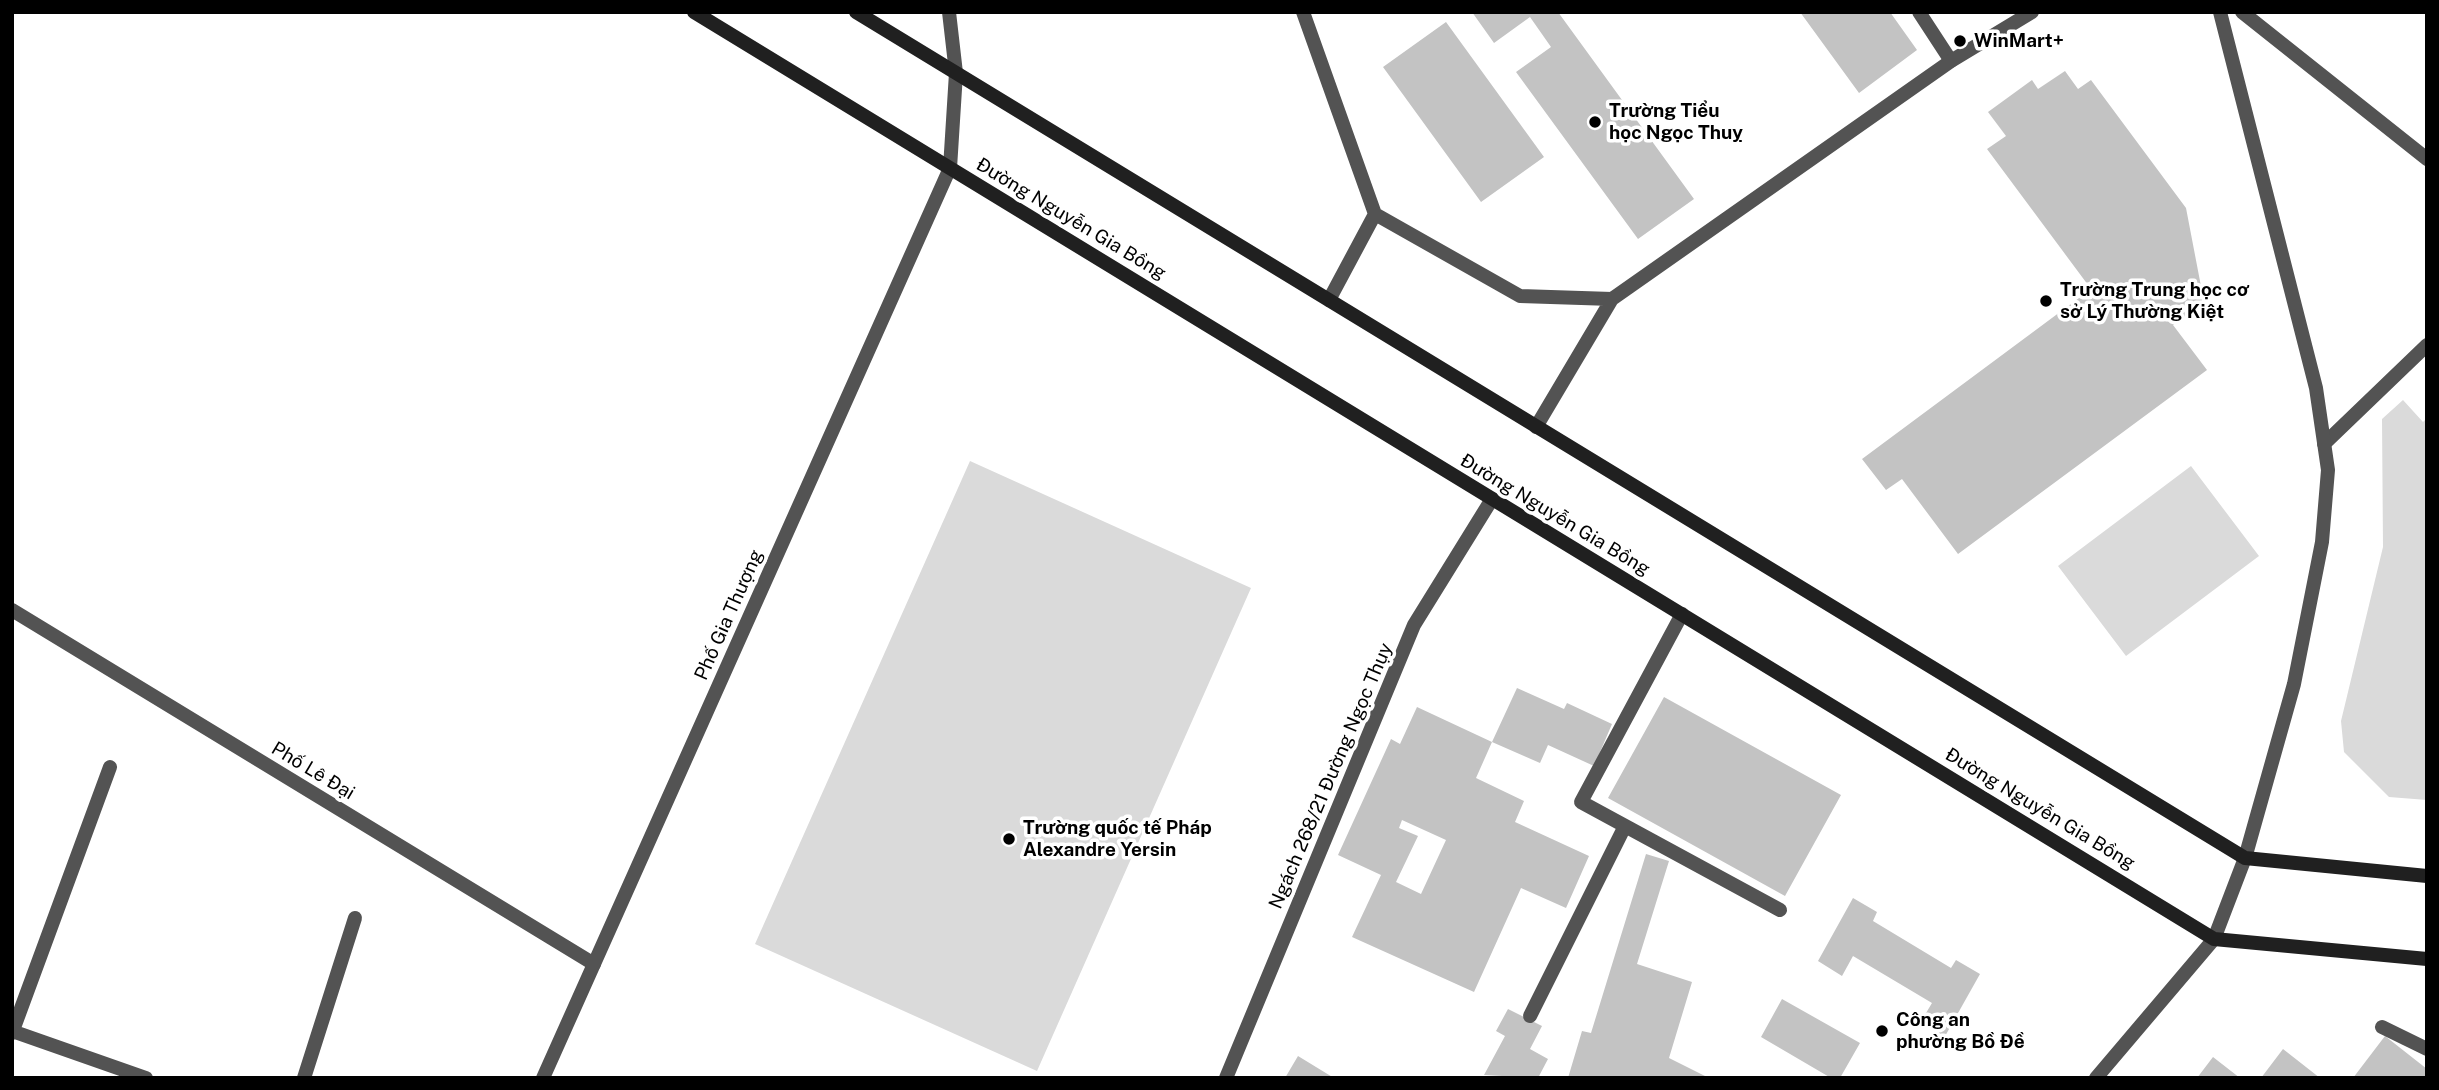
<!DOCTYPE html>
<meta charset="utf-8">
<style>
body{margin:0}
#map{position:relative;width:2439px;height:1090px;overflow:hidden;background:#fff;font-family:"Public Sans",sans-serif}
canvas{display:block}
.frame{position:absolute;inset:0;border:14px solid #000;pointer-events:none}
</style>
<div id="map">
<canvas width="2439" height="1090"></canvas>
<div class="frame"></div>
</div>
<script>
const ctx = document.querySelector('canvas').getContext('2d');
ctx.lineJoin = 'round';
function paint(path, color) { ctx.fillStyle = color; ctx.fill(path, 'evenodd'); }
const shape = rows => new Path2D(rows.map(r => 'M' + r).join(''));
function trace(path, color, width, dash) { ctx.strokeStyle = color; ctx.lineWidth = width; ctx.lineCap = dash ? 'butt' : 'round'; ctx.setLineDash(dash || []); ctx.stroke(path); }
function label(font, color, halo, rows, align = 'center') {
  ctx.font = font + ' "Public Sans",sans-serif'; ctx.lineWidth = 7; ctx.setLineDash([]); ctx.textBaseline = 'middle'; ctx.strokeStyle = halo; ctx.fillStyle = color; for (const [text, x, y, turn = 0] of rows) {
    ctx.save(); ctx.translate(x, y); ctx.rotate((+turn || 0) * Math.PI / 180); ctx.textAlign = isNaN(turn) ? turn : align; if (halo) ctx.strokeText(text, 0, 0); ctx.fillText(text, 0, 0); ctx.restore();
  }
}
const green = shape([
 [2403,400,2423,422,2427,418,2427,800,2389,797,2344,752,2341,721,2383,547,2382,419],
 [970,461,1251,588,1037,1071,755,944],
 [2191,466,2259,556,2126,656,2058,566]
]);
const building = shape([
 [1472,12,1558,12,1694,199,1638,239,1516,72,1551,47,1530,17,1494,43],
 [1800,12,1890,12,1917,50,1859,93],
 [1446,22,1544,157,1481,202,1383,67],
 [2065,71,2078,89,2091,80,2186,208,2204,302,2173,325,2207,370,1958,554,1902,479,1886,490,1862,459,2091,289,1987,149,2006,136,1988,112,2032,80,2038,89],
 [1517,688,1564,709,1567,703,1612,724,1594,766,1548,745,1540,763,1492,742],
 [1664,697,1841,795,1785,896,1608,798],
 [1417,707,1492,742,1476,778,1524,801,1515,822,1589,856,1566,908,1521,888,1474,992,1352,937,1381,875,1338,855,1391,739,1400,744],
 [1402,820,1446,840,1421,894,1396,882,1418,836,1399,828],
 [1646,854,1669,861,1637,964,1692,982,1669,1058,1709,1078,1568,1078,1582,1031,1591,1033],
 [1853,898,1877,912,1873,921,1951,968,1956,960,1980,974,1944,1038,1920,1023,1932,1003,1853,956,1842,976,1818,961],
 [1782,999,1860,1043,1840,1078,1831,1078,1761,1037],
 [1508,1009,1542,1026,1530,1049,1548,1059,1538,1078,1484,1075,1505,1036,1496,1031],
 [2385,1036,2427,1069,2427,1078,2353,1078],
 [2283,1049,2320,1078,2261,1078],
 [1298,1056,1334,1078,1285,1078],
 [2213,1057,2240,1078,2197,1078]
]);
const service = shape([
 [1919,12,1951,61],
 [2324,444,2427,345],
 [1682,614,1581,802,1780,910],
 [1530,1016,1625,826],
 [12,1031,146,1078],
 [12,1033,110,767],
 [304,1078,355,918]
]);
const minor = shape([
 [1303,12,1375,214,1329,300],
 [2242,12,2427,159],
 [1375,214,1520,296,1612,299],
 [1536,427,1612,299,1951,61,2032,12],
 [12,610,594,964],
 [2382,1027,2427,1049],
 [1226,1078,1414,625,1492,499],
 [2096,1078,2214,939,2245,858,2294,684,2322,542,2328,470,2316,388,2220,12]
]);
const tertiary = shape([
 [543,1078,950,168,956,73,949,12]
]);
const secondary = shape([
 [694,12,2214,939,2427,959],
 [856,12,2245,858,2427,876]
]);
const markers = [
 [1960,41,7,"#000"],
 [1595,122,7,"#000"],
 [2046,301,7,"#000"],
 [1009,839,7,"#000"],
 [1882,1031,7,"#000"]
];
const poiNames = [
 ["WinMart+",1974,41],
 ["Trường Tiểu",1609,111],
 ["học Ngọc Thuỵ",1609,133],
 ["Trường Trung học cơ",2060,290],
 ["sở Lý Thường Kiệt",2060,312],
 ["Trường quốc tế Pháp",1023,828],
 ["Alexandre Yersin",1023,850],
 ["Công an",1896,1020],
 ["phường Bồ Đề",1896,1042]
];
const streetNames = [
 ["Đường Nguyễn Gia Bồng",1071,219,31],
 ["Đường Nguyễn Gia Bồng",1555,515,31],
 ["Phố Gia Thượng",729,615,-66],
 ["Phố Lê Đại",313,771,31],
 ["Ngách 268/21 Đường Ngọc Thụy",1331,776,-67],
 ["Đường Nguyễn Gia Bồng",2040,809,31]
];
paint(green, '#dadada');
paint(building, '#c3c3c3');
trace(service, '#535353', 14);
trace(minor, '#535353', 14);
trace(tertiary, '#535353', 14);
trace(secondary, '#202020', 14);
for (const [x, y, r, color] of markers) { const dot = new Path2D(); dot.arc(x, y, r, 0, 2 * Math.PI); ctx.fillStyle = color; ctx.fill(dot); trace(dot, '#fff', 2.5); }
label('bold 19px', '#000', '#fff', poiNames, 'left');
label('19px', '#000', '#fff', streetNames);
</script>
